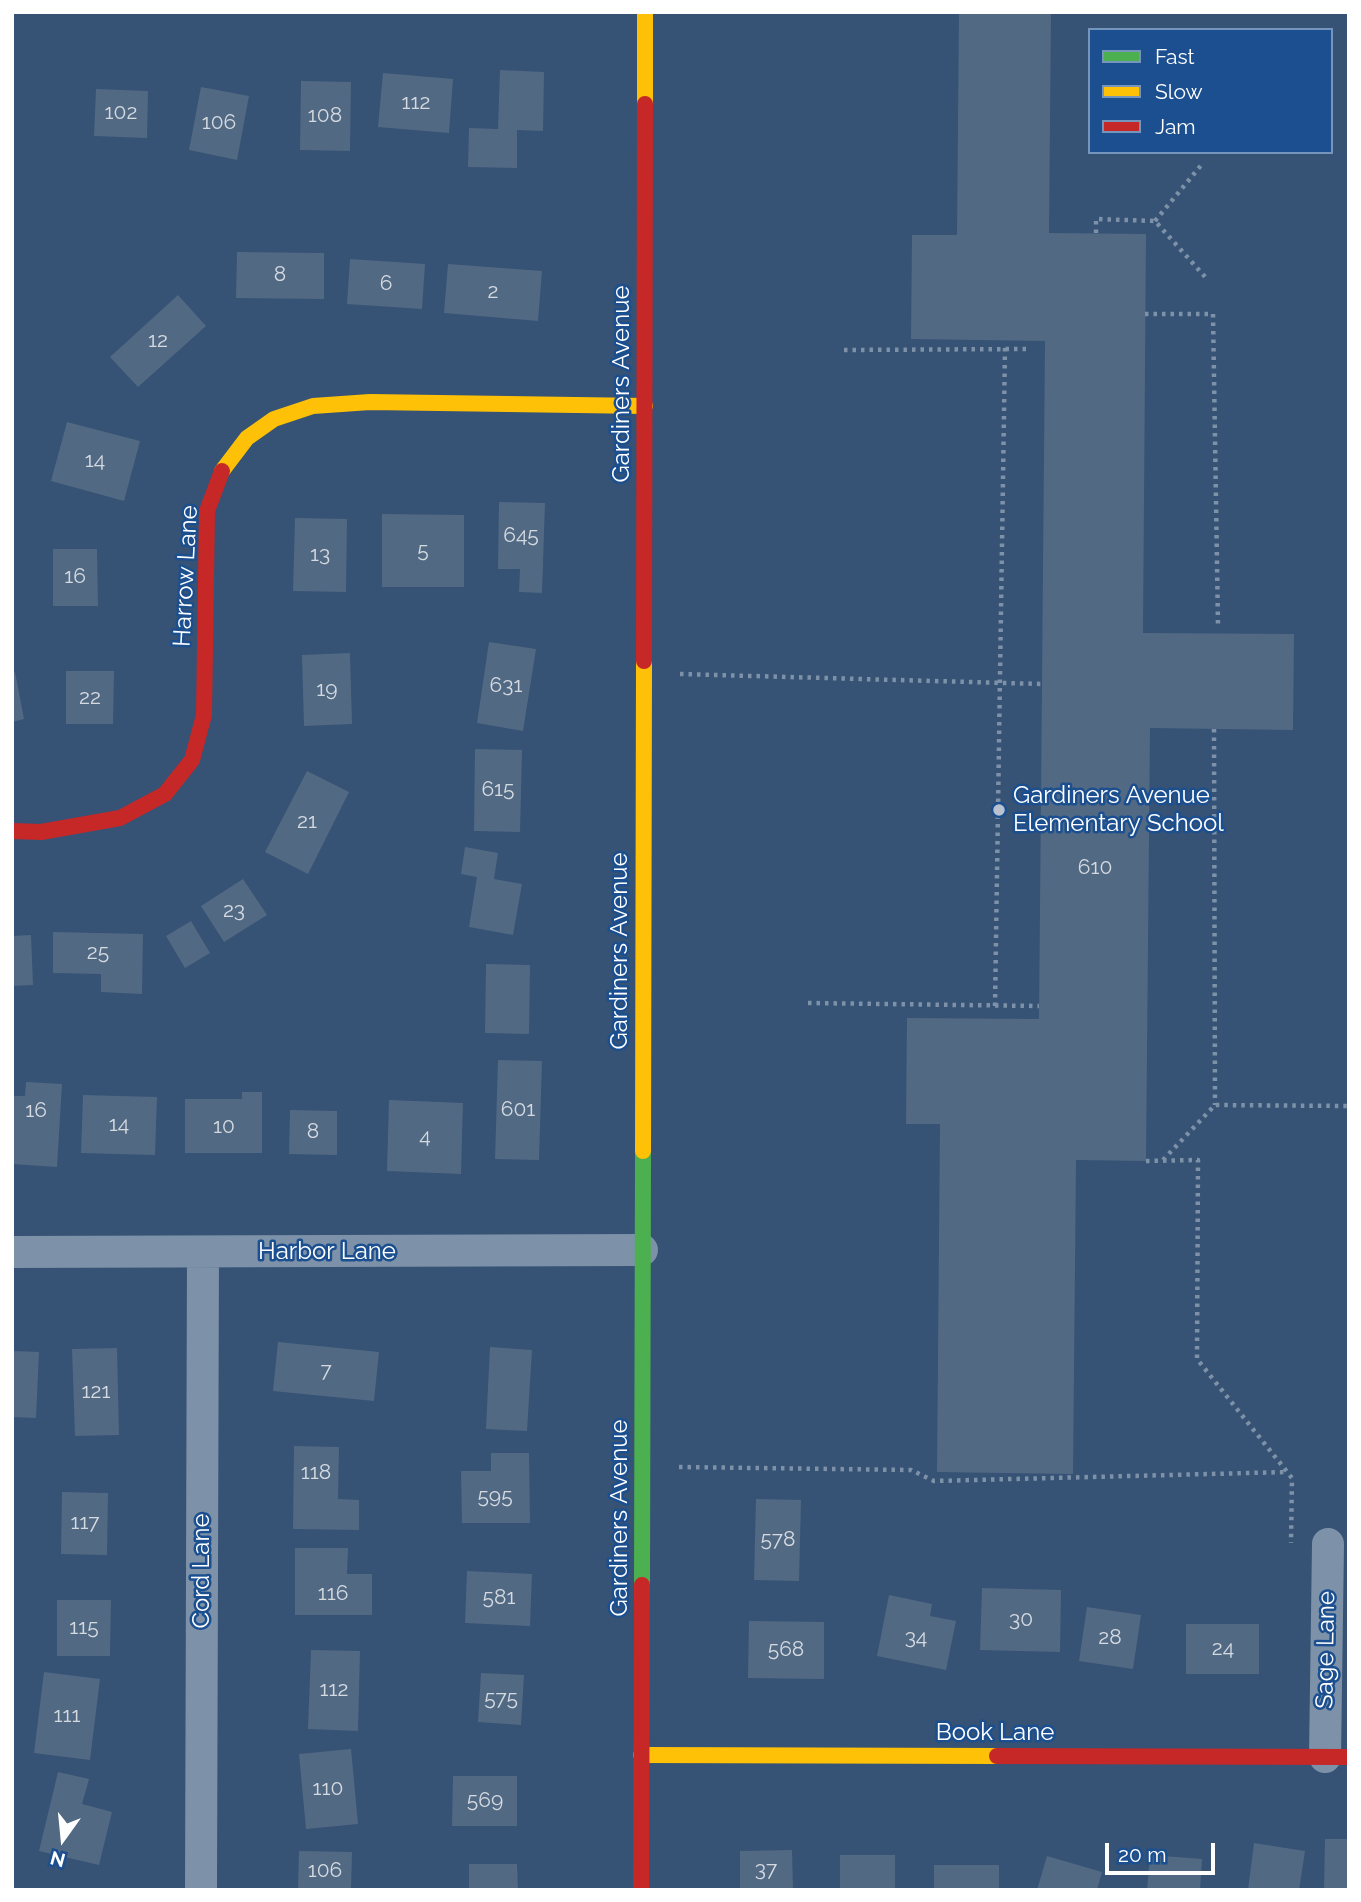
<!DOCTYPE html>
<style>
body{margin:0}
#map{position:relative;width:1361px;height:1902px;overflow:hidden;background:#365274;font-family:Raleway,sans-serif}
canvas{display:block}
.frame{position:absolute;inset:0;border:14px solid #fff;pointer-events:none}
.legend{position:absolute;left:1088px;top:28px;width:245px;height:126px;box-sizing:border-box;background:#1b4f8f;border:2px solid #7695bc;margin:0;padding:9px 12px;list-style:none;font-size:21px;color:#fff}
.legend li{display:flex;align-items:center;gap:14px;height:35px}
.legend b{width:35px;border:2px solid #7695bc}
.north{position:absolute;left:28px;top:1804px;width:70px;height:70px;-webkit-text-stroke:5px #1b4f8f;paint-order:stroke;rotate:195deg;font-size:19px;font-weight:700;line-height:28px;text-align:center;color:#fff}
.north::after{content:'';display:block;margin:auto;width:24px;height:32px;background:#fff;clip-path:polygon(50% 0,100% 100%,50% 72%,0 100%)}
.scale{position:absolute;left:1105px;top:1843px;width:110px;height:32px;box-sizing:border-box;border:4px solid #fff;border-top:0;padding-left:9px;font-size:21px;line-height:24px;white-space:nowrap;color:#fff;-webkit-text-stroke:5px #1b4f8f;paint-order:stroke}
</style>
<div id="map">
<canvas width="1361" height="1902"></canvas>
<div class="frame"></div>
<ul class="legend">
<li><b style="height:9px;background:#4caf50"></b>Fast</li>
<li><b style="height:9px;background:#ffc107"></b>Slow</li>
<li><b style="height:9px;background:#c62828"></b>Jam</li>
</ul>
<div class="north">N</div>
<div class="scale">20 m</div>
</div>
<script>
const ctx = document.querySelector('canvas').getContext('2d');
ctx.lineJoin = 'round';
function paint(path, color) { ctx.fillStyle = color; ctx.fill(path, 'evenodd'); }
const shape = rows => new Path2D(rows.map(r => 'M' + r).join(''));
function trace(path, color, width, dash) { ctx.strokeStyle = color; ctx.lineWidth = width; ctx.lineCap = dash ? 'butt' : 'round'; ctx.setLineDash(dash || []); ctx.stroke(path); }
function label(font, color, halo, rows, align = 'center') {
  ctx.font = font + ' Raleway,sans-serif'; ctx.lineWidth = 5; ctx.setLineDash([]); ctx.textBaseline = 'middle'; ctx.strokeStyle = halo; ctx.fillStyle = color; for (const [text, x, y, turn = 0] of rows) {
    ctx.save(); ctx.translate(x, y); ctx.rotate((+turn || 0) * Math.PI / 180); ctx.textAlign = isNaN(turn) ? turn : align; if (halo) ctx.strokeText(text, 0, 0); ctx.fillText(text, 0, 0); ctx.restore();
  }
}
const building = shape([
 [959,12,1051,12,1049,233,1146,234,1143,633,1294,634,1293,730,1150,728,1146,1161,1076,1160,1073,1474,937,1472,940,1124,906,1124,907,1018,1039,1019,1045,341,911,339,912,235,957,235],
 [500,70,544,72,543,131,517,130,517,168,468,167,469,128,498,129],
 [383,73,453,79,449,133,378,127],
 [301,81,351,82,350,151,300,150],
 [201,87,249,96,237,160,189,150],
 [96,89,148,91,147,138,94,136],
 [237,252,324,253,324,299,236,298],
 [350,259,425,264,422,309,347,304],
 [448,264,542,271,538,321,444,313],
 [178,295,206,326,138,387,110,357],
 [67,422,140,441,124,501,51,481],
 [499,502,545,503,542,593,519,592,520,569,498,569],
 [382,514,464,515,464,587,382,587],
 [295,518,347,519,346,592,293,591],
 [53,549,97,549,98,606,53,606],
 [489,642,536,649,523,731,477,723],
 [350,653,352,724,304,726,302,655],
 [66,671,114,671,113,724,66,724],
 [12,672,15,672,24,719,12,722],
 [475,749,522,750,520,832,474,831],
 [307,771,349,792,308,874,265,852],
 [465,847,498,853,494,879,522,884,513,935,469,927,477,877,461,874],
 [243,879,267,915,224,942,201,906],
 [191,921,210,953,185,968,166,936],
 [53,932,143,934,142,994,101,992,101,974,53,973],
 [31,935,33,985,12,986,12,936],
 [486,964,530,965,529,1034,485,1033],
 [498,1060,542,1061,539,1160,495,1159],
 [26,1082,62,1084,57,1167,12,1164,12,1096,25,1096],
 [242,1092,262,1092,262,1153,185,1153,185,1099,242,1099],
 [83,1095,157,1097,155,1155,81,1153],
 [389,1100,463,1103,461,1174,387,1171],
 [290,1110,337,1111,337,1155,289,1154],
 [278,1342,379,1352,374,1401,273,1391],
 [490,1347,532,1350,527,1431,486,1429],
 [117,1348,119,1435,75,1436,72,1349],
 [12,1351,39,1352,36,1418,12,1417],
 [294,1446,339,1447,338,1499,359,1500,359,1530,293,1529],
 [491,1453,529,1453,530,1523,462,1523,461,1471,491,1471],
 [62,1492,108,1493,107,1555,61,1554],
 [756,1499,801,1500,799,1581,754,1580],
 [295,1548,348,1548,347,1574,372,1574,372,1615,295,1615],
 [467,1571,532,1574,530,1626,465,1623],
 [982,1588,1061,1590,1060,1652,980,1650],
 [889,1595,932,1604,930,1616,956,1621,946,1670,877,1656],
 [57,1600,111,1600,110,1656,57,1656],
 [1087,1607,1141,1615,1133,1669,1079,1661],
 [749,1621,824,1622,824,1679,748,1678],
 [1186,1624,1259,1624,1259,1674,1186,1674],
 [311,1650,360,1651,358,1731,308,1729],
 [44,1672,100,1679,90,1760,34,1753],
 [481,1673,524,1675,521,1725,478,1722],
 [351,1749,358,1824,306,1829,299,1754],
 [58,1772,89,1779,82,1804,112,1812,99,1865,39,1851],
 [453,1776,517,1776,517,1826,452,1826],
 [1325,1839,1349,1839,1349,1890,1324,1890],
 [1254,1843,1305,1851,1299,1890,1248,1890],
 [792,1850,793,1890,740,1890,740,1851],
 [299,1851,352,1852,351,1890,298,1890],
 [840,1855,895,1855,895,1890,840,1890],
 [1150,1855,1202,1859,1200,1890,1147,1890],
 [1047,1856,1102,1872,1097,1890,1037,1890],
 [469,1864,517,1864,518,1890,469,1890],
 [934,1865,999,1865,999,1890,934,1890]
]);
const path = shape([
 [1155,221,1203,163],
 [1096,233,1096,219,1155,221,1207,279],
 [1145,314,1213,314,1218,625],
 [844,350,1026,349],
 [680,674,1042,684],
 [1214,729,1215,1105],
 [808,1003,1039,1006],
 [995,1006,1005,348],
 [1163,1160,1215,1105,1349,1106],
 [1146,1161,1198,1160,1197,1359,1292,1478,1291,1543],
 [679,1467,911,1470,934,1481,1288,1472]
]);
const street = shape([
 [12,1252,642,1250],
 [1325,1757,1328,1544],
 [201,1890,203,1253]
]);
const fast = shape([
 [642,1585,643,1151]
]);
const slow = shape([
 [645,104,645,12],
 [222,471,247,438,274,419,313,406,370,402,645,406],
 [643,1151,644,661],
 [641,1755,997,1756]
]);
const jam = shape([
 [644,661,645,104],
 [12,831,41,832,120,818,165,794,192,760,204,715,207,511,222,471],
 [997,1756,1349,1757],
 [641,1890,642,1585]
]);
const markers = [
 [999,810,7,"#b9c2ce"]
];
const numberNames = [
 ["112",416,103],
 ["102",121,113],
 ["108",325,116],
 ["106",219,123],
 ["8",280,275],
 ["6",386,284],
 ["2",493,292],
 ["12",158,341],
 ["14",95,461],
 ["645",521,536],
 ["5",423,551],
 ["13",320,555],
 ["16",75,577],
 ["631",506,686],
 ["19",327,690],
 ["22",90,698],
 ["615",498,790],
 ["21",307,822],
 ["610",1095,868],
 ["23",234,911],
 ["25",98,953],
 ["601",518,1110],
 ["16",36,1111],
 ["14",119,1125],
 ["10",224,1127],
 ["8",313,1132],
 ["4",425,1137],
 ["7",326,1371],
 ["121",96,1392],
 ["118",316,1473],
 ["595",495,1497],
 ["117",85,1523],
 ["578",778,1540],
 ["116",333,1594],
 ["581",499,1598],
 ["30",1021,1620],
 ["115",84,1628],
 ["34",916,1638],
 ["28",1110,1638],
 ["24",1223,1649],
 ["568",786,1650],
 ["112",334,1690],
 ["575",501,1699],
 ["111",67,1716],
 ["110",328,1789],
 ["569",485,1801],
 ["37",766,1870],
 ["106",325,1871]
];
const streetNames = [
 ["Gardiners Avenue",622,384,-90],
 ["Harrow Lane",186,576,-87],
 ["Gardiners Avenue",620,951,-90],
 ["Harbor Lane",327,1252],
 ["Gardiners Avenue",620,1518,-90],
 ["Cord Lane",202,1571,-90],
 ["Sage Lane",1326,1650,-89],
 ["Book Lane",995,1733]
];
const poiNames = [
 ["Gardiners Avenue",1013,796],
 ["Elementary School",1013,824]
];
paint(building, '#526984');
trace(path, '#7d92a8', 4.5, [3.5, 5]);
trace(street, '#7d92a8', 32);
trace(fast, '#4caf50', 16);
trace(slow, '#ffc107', 16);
trace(jam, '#c62828', 16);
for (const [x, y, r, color] of markers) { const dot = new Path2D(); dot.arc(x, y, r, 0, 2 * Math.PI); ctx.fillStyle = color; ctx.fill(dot); trace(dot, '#1b4f8f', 2.5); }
label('21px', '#d4dae0', null, numberNames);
label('24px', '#fff', '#1b4f8f', streetNames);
label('24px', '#fff', '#1b4f8f', poiNames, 'left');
</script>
